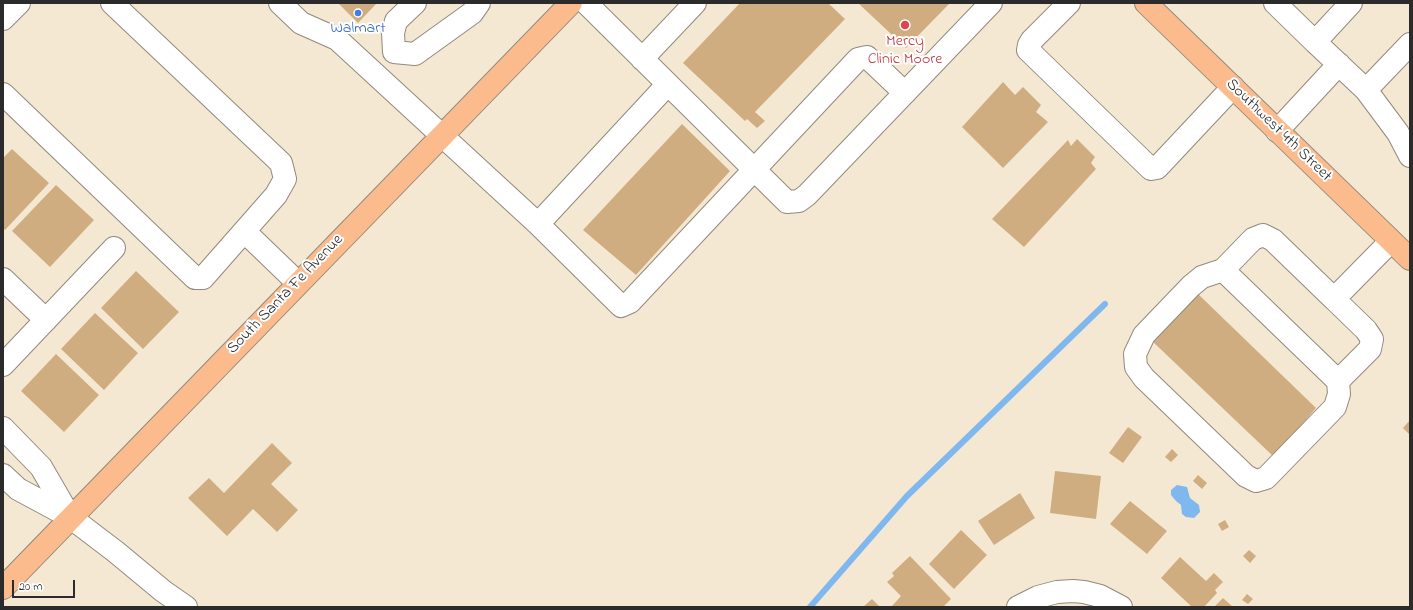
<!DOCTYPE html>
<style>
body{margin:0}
#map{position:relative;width:1413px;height:610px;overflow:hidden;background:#f5e8d2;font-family:"Indie Flower",sans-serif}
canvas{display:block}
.frame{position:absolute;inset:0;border:4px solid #2b2b2b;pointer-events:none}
.scale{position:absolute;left:12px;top:580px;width:63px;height:18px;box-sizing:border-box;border:2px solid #2b2b2b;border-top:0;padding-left:5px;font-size:12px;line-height:14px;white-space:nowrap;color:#2b2b2b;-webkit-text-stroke:3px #fff;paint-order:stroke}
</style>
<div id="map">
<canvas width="1413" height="610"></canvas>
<div class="frame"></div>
<div class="scale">20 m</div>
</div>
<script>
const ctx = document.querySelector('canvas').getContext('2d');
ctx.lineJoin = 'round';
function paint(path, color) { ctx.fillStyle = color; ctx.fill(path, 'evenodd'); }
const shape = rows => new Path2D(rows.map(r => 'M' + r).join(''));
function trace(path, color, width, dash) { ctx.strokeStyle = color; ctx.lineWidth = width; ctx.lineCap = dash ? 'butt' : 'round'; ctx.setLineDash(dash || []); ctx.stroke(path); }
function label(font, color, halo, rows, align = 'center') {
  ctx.font = font + ' "Indie Flower",sans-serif'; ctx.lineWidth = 4; ctx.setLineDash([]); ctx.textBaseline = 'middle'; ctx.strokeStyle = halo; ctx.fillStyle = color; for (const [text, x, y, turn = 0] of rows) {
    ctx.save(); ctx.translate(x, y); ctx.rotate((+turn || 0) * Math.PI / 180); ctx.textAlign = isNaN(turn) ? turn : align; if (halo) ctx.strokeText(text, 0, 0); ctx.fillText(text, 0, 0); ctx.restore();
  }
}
const water = shape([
 [1177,485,1187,487,1190,498,1199,505,1200,512,1194,518,1186,517,1182,514,1181,505,1176,501,1171,495,1171,490]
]);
const stream = shape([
 [810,607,907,496,1105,304]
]);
const building = shape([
 [338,3,377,3,358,23],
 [740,3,828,3,845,19,755,112,765,121,757,128,747,119,745,121,683,63],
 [858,3,950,3,906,48],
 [1003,82,1015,95,1023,87,1041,105,1036,112,1048,122,1003,168,962,127],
 [682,124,730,171,636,275,583,230],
 [1077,139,1095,157,1091,163,1096,169,1024,247,992,219,1068,140,1071,146],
 [12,149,49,183,5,230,3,228,3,158],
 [56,185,94,220,50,267,12,231],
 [136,271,179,312,143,349,101,308],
 [1196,292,1316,408,1274,457,1152,341],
 [95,313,138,353,104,390,61,349],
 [56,354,99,395,64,432,21,391],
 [1410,420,1410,435,1403,428],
 [1128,427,1142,437,1123,463,1109,453],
 [272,443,292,463,271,484,298,510,277,532,253,509,227,536,188,498,209,478,224,493],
 [1172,449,1178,455,1171,462,1165,457],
 [1055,471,1101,476,1096,519,1050,513],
 [1198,475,1207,483,1202,489,1193,481],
 [1020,493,1035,518,994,545,978,521],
 [1130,501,1167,531,1147,554,1110,524],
 [1225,520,1229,527,1222,531,1218,524],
 [961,530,987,555,954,589,929,564],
 [1249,550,1256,556,1250,563,1243,556],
 [910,556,951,599,943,607,892,606,901,596,887,582,894,576,892,573],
 [1180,557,1206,581,1214,573,1223,582,1215,590,1217,593,1204,607,1192,607,1161,578],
 [1247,594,1253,599,1248,604,1242,600],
 [1223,598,1233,607,1214,607],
 [872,599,880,607,863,607]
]);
const minor = shape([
 [280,3,301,23,337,39,538,224,668,84],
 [415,3,396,21,393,33,394,52,415,54,472,13,479,3],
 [586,3,787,202,799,201,807,195,991,3],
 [1069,3,1032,40,1029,45,1028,50,1151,169,1157,168,1233,87],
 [1275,3,1315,42],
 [1351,3,1315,42,1366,90,1398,133,1410,156],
 [3,19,19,3],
 [642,59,695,3],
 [1366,90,1410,44],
 [3,94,195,278,203,278,276,195,285,179,281,163,112,3],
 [1277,131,1339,64],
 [538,224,621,306,630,302,858,59,867,57,905,93],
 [245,232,298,283],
 [1223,270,1202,277,1191,286,1144,335,1135,354,1136,367,1144,378,1246,476,1256,481,1266,478,1335,407,1339,394,1338,381],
 [3,279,46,320],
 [1334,299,1273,240,1263,235,1253,239,1223,270,1338,381,1370,349,1372,339,1366,330,1334,299,1391,241],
 [3,365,114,248],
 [3,428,41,467,70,517],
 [3,475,18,489,70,517,116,552,163,591,186,607],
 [1018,607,1038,597,1057,592,1073,591,1084,592,1100,596,1121,607]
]);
const major = shape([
 [1146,3,1410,259],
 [3,588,571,3]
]);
const markers = [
 [358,13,4,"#3f7fe0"],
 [905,25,5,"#e0444e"]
];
const shopNames = [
 ["Walmart",358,29]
];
const healthNames = [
 ["Mercy",905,42],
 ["Clinic Moore",905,60]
];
const streetNames = [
 ["Southwest 4th Street",1278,131,44],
 ["South Santa Fe Avenue",286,295,-46]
];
paint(water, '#7fb7ef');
trace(stream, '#7fb7ef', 6);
paint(building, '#d0ad80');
trace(minor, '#908a7e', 24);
trace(major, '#908a7e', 24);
trace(minor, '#fff', 22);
trace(major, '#fbbb8d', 22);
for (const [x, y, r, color] of markers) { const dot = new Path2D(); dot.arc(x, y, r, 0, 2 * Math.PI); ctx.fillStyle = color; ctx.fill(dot); trace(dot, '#fff', 1.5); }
label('16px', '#366cbe', '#fff', shopNames);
label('16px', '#be3a42', '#fff', healthNames);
label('16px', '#2b2b2b', '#fff', streetNames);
</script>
